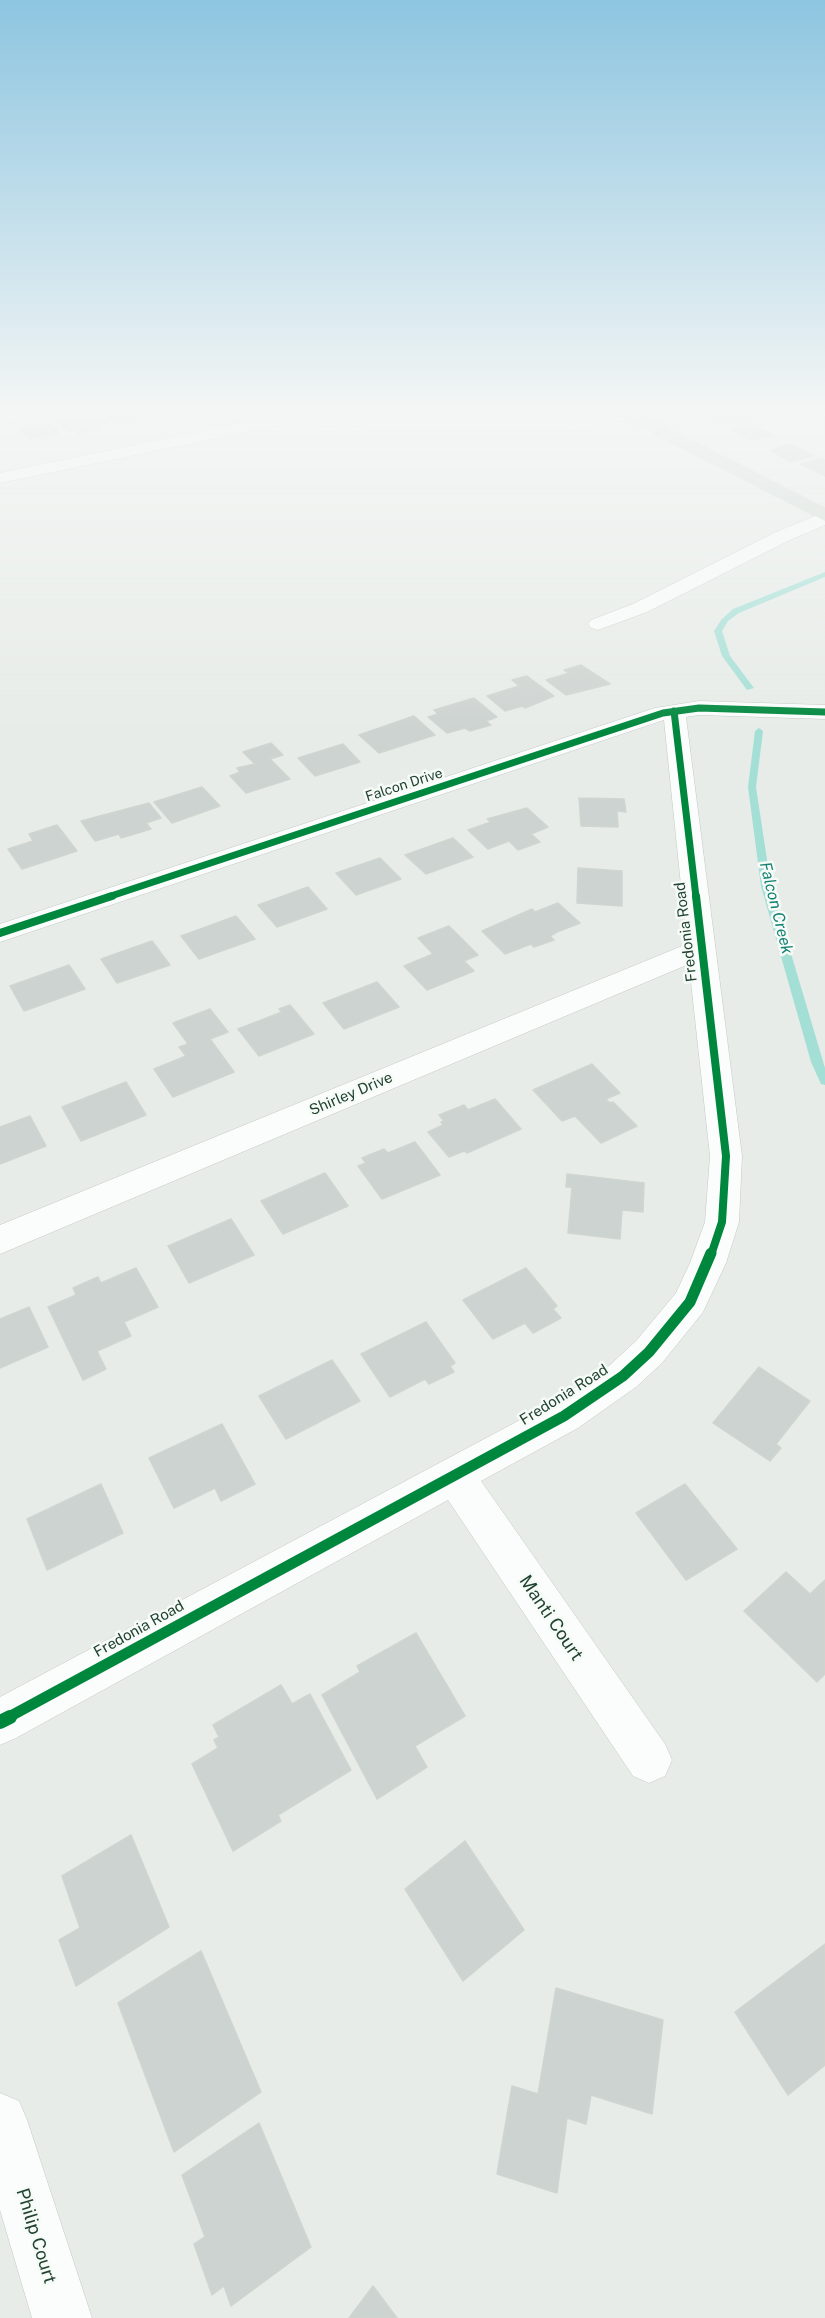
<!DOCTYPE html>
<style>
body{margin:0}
canvas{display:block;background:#e7ece8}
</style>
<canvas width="825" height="2318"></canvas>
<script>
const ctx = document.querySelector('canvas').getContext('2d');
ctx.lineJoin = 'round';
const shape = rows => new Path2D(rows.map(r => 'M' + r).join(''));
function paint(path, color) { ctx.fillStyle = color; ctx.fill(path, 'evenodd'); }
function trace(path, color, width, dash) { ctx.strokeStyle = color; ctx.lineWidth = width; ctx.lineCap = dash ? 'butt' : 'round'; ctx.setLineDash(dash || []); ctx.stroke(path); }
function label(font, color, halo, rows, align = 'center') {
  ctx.font = font + ' "Public Sans",sans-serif'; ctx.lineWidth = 5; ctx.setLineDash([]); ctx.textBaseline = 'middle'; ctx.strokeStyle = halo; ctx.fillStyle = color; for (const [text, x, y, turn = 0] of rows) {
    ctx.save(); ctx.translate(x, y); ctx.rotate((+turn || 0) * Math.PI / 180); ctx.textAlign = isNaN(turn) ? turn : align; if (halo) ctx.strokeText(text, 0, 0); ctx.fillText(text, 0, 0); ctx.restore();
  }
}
const stream = shape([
 [825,572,825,577,739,613,728,621,722,631,730,656,754,688,747,690,722,656,714,631,721,620,733,609,825,572],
 [759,728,763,731,756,787,771,886,825,1068,825,1085,821,1084,811,1062,761,886,748,787,755,731,759,728]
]);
const building = shape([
 [128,408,149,408,156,413,113,421,105,414,128,408],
 [716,408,726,408,746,417,725,422,702,411,716,408],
 [98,414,108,423,96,425,100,429,77,434,73,430,68,431,58,422,98,414],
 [50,424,60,433,29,439,20,430,50,424],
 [750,424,772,435,752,440,731,429,750,424],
 [791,444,814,456,790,462,770,450,791,444],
 [822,458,825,460,825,476,800,464,822,458],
 [581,665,610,684,566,695,546,680,569,673,564,670,581,665],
 [527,676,554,696,525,708,522,706,505,711,487,696,519,686,512,680,527,676],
 [474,698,497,717,486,721,491,725,470,731,465,728,447,733,428,717,438,714,434,710,474,698],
 [414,716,435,735,379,753,359,735,414,716],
 [271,743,283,755,270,759,290,779,246,793,230,776,240,772,237,768,255,764,243,752,271,743],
 [343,744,360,762,315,776,298,758,343,744],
 [202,787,220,806,172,823,154,802,202,787],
 [579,798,624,799,626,812,617,811,618,827,581,826,579,798],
 [149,803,161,818,146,823,151,829,121,838,119,834,95,841,81,821,149,803],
 [527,808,548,827,531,834,540,842,518,850,509,841,488,849,468,830,491,822,487,819,527,808],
 [57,825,77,851,22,869,8,849,33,841,29,834,57,825],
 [453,838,473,857,426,874,405,855,453,838],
 [380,858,401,879,356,895,336,873,380,858],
 [578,868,622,871,622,906,577,903,578,868],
 [308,887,327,909,277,927,258,905,308,887],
 [558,903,580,923,557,932,550,936,554,940,534,947,531,944,505,954,482,931,532,909,535,912,558,903],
 [236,916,255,939,199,959,181,936,236,916],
 [449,926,478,955,464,961,474,971,427,990,404,966,433,954,418,938,449,926],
 [152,941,170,965,117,983,101,959,152,941],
 [69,965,85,989,24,1011,10,986,69,965],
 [377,982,399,1007,344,1029,323,1003,377,982],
 [290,1005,314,1034,259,1056,238,1029,282,1012,279,1009,290,1005],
 [210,1009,228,1032,210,1039,234,1072,173,1097,154,1069,186,1056,179,1047,188,1044,173,1023,210,1009],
 [592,1064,620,1093,606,1099,610,1103,613,1102,637,1126,601,1143,575,1116,562,1121,533,1090,592,1064],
 [126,1082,146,1115,81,1141,62,1107,126,1082],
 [495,1099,521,1129,467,1153,464,1151,449,1157,428,1132,443,1125,441,1122,444,1121,439,1115,464,1105,468,1110,495,1099],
 [30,1116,46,1146,0,1164,0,1127,30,1116],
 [415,1142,440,1175,382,1199,358,1166,366,1163,362,1158,384,1149,388,1153,415,1142],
 [325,1173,348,1206,283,1234,261,1201,325,1173],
 [567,1174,644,1183,643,1212,622,1210,620,1239,568,1233,572,1187,566,1187,567,1174],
 [231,1219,254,1255,189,1283,168,1246,231,1219],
 [136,1268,158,1307,124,1322,131,1336,97,1351,106,1369,83,1380,48,1307,76,1295,73,1288,98,1277,101,1283,136,1268],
 [526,1268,557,1306,553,1309,561,1318,533,1333,525,1323,493,1339,463,1300,526,1268],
 [29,1307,48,1347,0,1368,0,1319,29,1307],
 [426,1322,455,1363,450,1366,454,1372,429,1384,425,1379,390,1397,361,1354,426,1322],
 [332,1360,360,1401,286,1439,259,1396,332,1360],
 [759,1367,810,1401,776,1444,781,1448,770,1461,713,1423,759,1367],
 [222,1424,255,1484,221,1501,215,1488,174,1508,149,1458,222,1424],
 [101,1484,123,1533,47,1570,27,1519,101,1484],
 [685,1484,737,1549,686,1580,636,1513,685,1484],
 [786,1572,810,1594,825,1580,825,1674,817,1682,744,1611,786,1572],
 [416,1633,465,1716,415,1746,427,1767,377,1799,322,1695,360,1672,357,1666,416,1633],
 [281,1685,292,1704,310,1694,351,1770,278,1815,281,1821,233,1851,192,1764,218,1748,214,1740,219,1737,213,1725,281,1685],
 [131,1835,169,1927,76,1986,59,1940,80,1928,62,1876,131,1835],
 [465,1841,524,1930,463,1981,405,1889,465,1841],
 [825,1944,825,2065,788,2095,735,2012,825,1944],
 [201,1951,261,2092,174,2152,118,2003,201,1951],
 [556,1988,663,2020,652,2114,591,2095,586,2124,567,2118,557,2193,497,2174,512,2086,538,2094,556,1988],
 [259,2123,311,2247,231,2306,224,2286,212,2295,194,2244,205,2237,182,2175,259,2123],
 [373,2286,397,2318,349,2318,373,2286]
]);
const minor = shape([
 [26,408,59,408,57,411,0,423,0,413,26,408],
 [627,409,635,414,633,417,578,431,280,425,0,483,0,473,280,415,578,421,627,409],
 [825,512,825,525,790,540,647,612,598,630,591,628,588,624,591,620,633,604,776,532,825,512],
 [699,701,825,705,825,719,699,715,686,717,742,1156,739,1222,726,1263,703,1312,662,1363,636,1387,578,1428,481,1481,665,1744,672,1760,665,1776,649,1783,633,1776,448,1500,16,1738,0,1745,0,1697,550,1404,610,1365,636,1341,676,1293,690,1263,705,1222,710,1156,689,964,0,1254,0,1225,687,944,664,720,0,942,0,924,655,708,699,701],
 [0,2093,19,2101,27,2120,92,2318,32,2318,0,2210,0,2093]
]);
const major = shape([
 [608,408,628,408,825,508,825,521,610,411,608,408]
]);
const cyclewayFar3 = shape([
 [674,711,696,897],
 [108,897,663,713,699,708,825,712]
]);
const cyclewayFar2 = shape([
 [696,896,726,1156,722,1222,711,1255],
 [0,933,112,896]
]);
const cyclewayFar1 = shape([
 [7,1718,564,1416,623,1376,649,1352,690,1302,711,1253]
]);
const cycleway = shape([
 [0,1722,10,1717]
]);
const farStreetnames = [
 ["Falcon Drive",404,785,-18]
];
const streetNames = [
 ["Fredonia Road",686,932,-97],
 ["Shirley Drive",351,1094,-23],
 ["Fredonia Road",564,1395,-32],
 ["Fredonia Road",139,1629,-29]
];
const waterNames = [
 ["Falcon Creek",776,908,76]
];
const nearStreetnames = [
 ["Manti Court",551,1618,56],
 ["Philip Court",36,2236,73]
];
paint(stream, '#a4dfd5');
paint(building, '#cdd3d0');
trace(building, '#cfd5d1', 1.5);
trace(minor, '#c4c9c5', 1);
trace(major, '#c1cbc6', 1);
paint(minor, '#fbfcfc');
paint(major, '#ced8d2');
trace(cyclewayFar3, '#00873e', 7);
trace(cyclewayFar2, '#00873e', 8);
trace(cyclewayFar1, '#00873e', 11);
trace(cycleway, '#00873e', 14);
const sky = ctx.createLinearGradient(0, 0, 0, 732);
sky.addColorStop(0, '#8dc5e0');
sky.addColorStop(0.56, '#f4f6f5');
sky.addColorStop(1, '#f4f6f500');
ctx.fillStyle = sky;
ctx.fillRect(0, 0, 825, 732);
label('14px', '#214330', '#f6fbf7', farStreetnames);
label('15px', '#214330', '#f6fbf7', streetNames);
label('italic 16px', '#148172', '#f6fbf7', waterNames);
label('18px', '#214330', '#f6fbf7', nearStreetnames);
</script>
